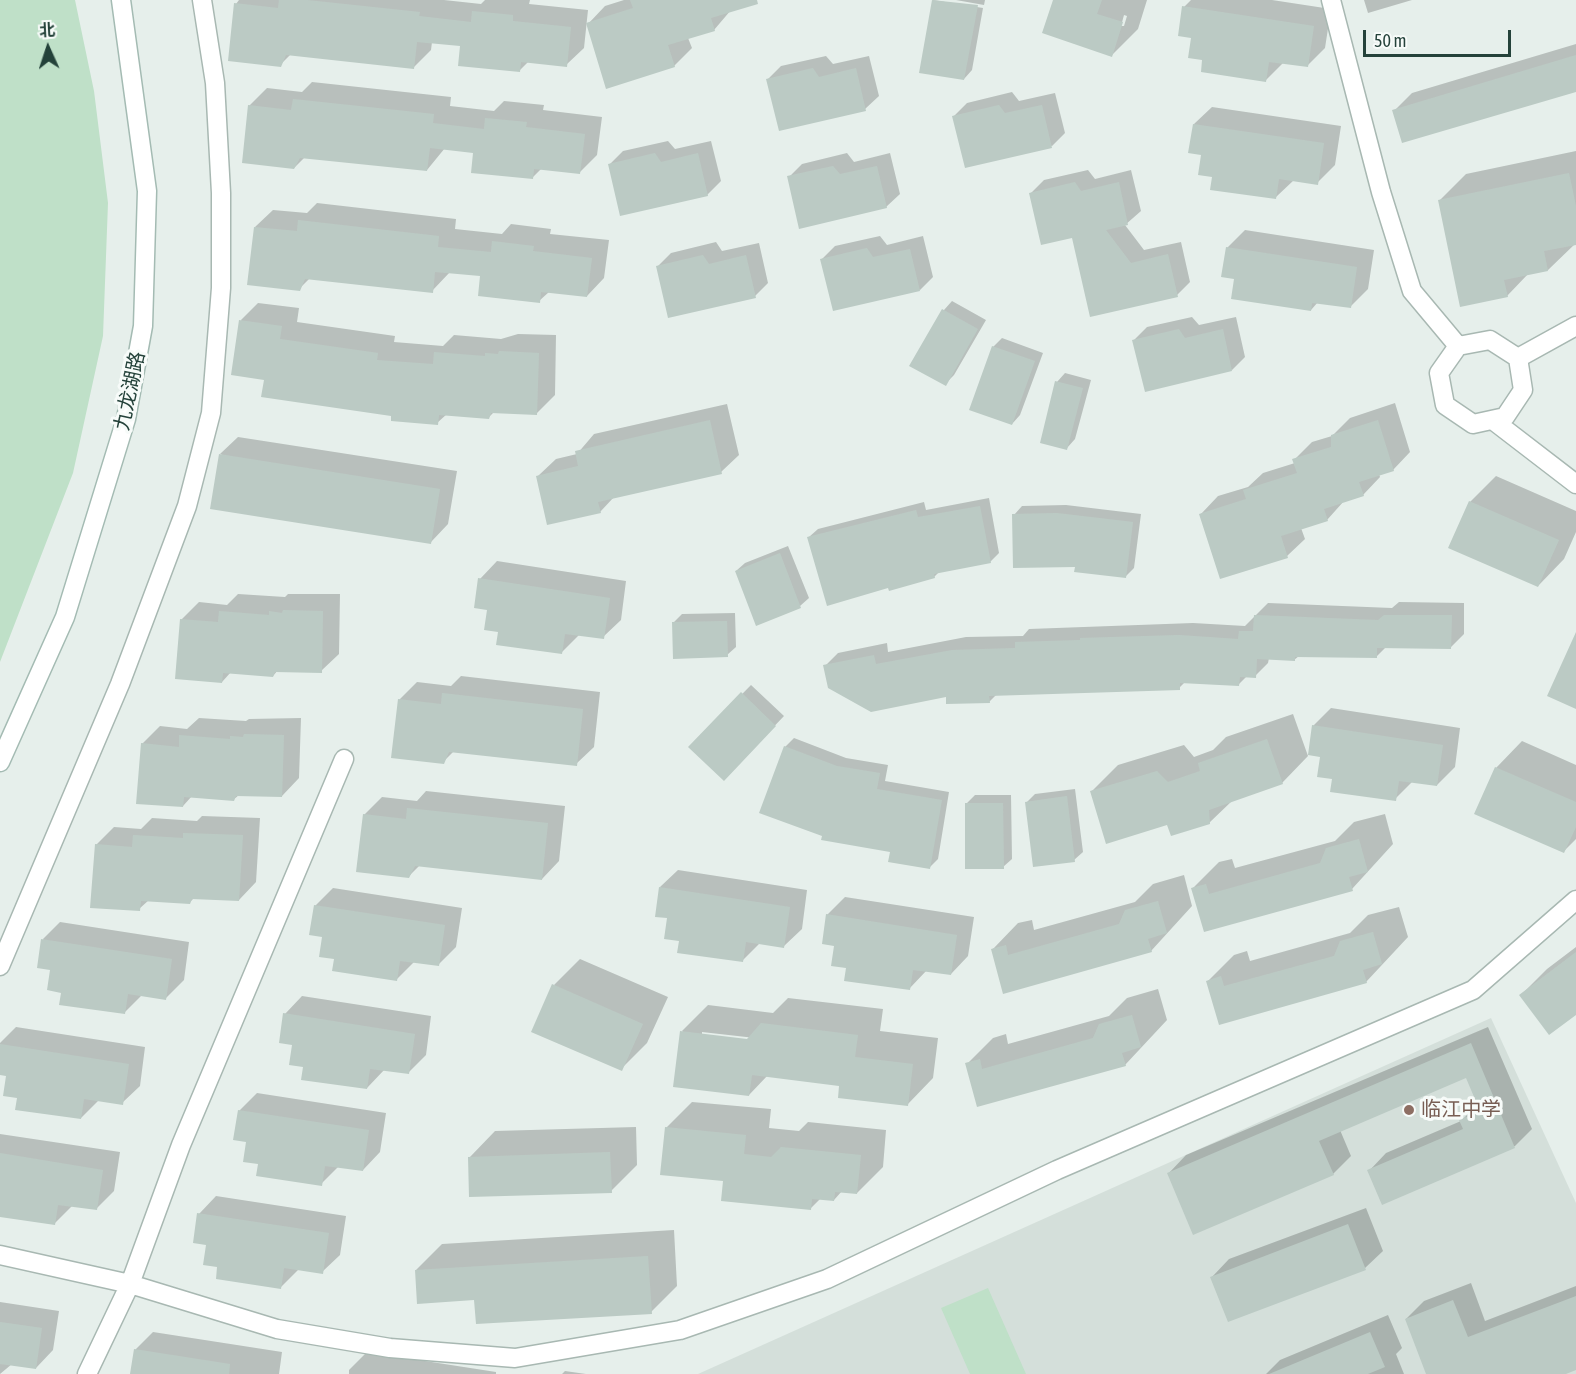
<!DOCTYPE html>
<meta charset="utf-8">
<style>
body{margin:0}
#map{position:relative;width:1576px;height:1374px;overflow:hidden;background:#e6efeb;font-family:"Asap Condensed","Noto Sans SC",sans-serif}
canvas{display:block}
.north{position:absolute;left:18px;top:18px;width:60px;height:60px;-webkit-text-stroke:4px #f7fbf9;paint-order:stroke;rotate:357deg;font-size:16px;font-weight:700;line-height:24px;text-align:center;color:#24423a}
.north::after{content:'';display:block;margin:auto;width:21px;height:27px;background:#24423a;clip-path:polygon(50% 0,100% 100%,50% 72%,0 100%)}
.scale{position:absolute;left:1363px;top:30px;width:148px;height:27px;box-sizing:border-box;border:3px solid #24423a;border-top:0;padding-left:8px;font-size:18px;line-height:21px;white-space:nowrap;color:#24423a;-webkit-text-stroke:4px #f7fbf9;paint-order:stroke}
</style>
<div id="map">
<canvas width="1576" height="1374"></canvas>
<div class="north">北</div>
<div class="scale">50 m</div>
</div>
<script>
const ctx = document.querySelector('canvas').getContext('2d');
ctx.lineJoin = 'round';
function fillPath(path, color) { ctx.fillStyle = color; ctx.fill(path, 'evenodd'); }
function strokePath(path, color, width, dash) { ctx.strokeStyle = color; ctx.lineWidth = width; ctx.lineCap = dash ? 'butt' : 'round'; ctx.setLineDash(dash || []); ctx.stroke(path); }
function drawText(font, color, halo, rows, align = 'center') {
  ctx.font = font + ' "Asap Condensed","Noto Sans SC",sans-serif'; ctx.lineWidth = 6; ctx.setLineDash([]); ctx.textBaseline = 'middle'; ctx.strokeStyle = halo; ctx.fillStyle = color; for (const [text, x, y, turn = 0] of rows) {
    ctx.save(); ctx.translate(x, y); ctx.rotate((+turn || 0) * Math.PI / 180); ctx.textAlign = isNaN(turn) ? turn : align; if (halo) ctx.strokeText(text, 0, 0); ctx.fillText(text, 0, 0); ctx.restore();
  }
}
fillPath(new Path2D(`
 M1491 1018 1576 1203V1374H698Z`), '#d4dfda');
fillPath(new Path2D(`
 M0 0H75L94 91 108 203 103 336 73 473 0 662Z
 M988 1288 1026 1374H970L941 1308Z`), '#bfe0c8');
fillPath(new Path2D(`
 M239 0H444L481 4 485 0H530L529 4 588 10 584 48 566 65 529 61 519 71 462 45 432 42 431 50 413 68 291 54 280 65 236 4Z
 M624 0H754L731 10 714 30 688 38 692 48 674 66 588 24 605 6Z
 M933 0 983 8 972 70 964 79 921 71Z
 M956 0H985L984 5Z
 M1055 0H1147L1138 29 1112 55ZM1124 15 1127 16 1124 26H1121Z
 M1191 0H1272L1331 9 1325 48 1307 66 1284 62 1266 80 1204 58 1193 37 1184 7Z
 M1364 0H1412L1368 13Z
 M1576 44V90L1394 111 1412 93Z
 M826 56 833 64 869 56 879 96 865 109 768 79 781 66Z
 M312 82 451 97 450 106 494 111 504 101 544 105 543 110 602 117 597 155 580 172 542 168 532 178 475 152 445 148 427 170 305 157 294 168 249 106 267 88 302 92Z
 M1012 92 1019 101 1055 93 1065 133 1052 146 954 116 967 103Z
 M1212 107 1341 126 1335 165 1317 183 1294 180 1276 197 1214 176 1202 154 1194 124Z
 M668 141 675 149 711 141 721 181 707 195 610 164 623 151Z
 M1576 151V243L1548 270 1529 273 1507 296 1439 201 1466 174Z
 M847 153 854 162 890 153 900 194 886 207 789 177 802 164Z
 M1088 170 1095 179 1131 170 1141 211 1125 225 1144 250 1181 242 1190 282 1177 295 1030 194 1044 180Z
 M317 203 456 219 455 229 502 234 511 224 551 229 550 234 609 240 604 278 587 296 549 292 539 301 482 275 450 272 432 291 310 278 299 289 255 227 273 210 307 213Z
 M1245 230 1374 250 1368 289 1351 306 1318 302 1311 310 1236 277 1227 248Z
 M880 236 887 245 923 236 933 277 920 290 822 259 835 246Z
 M716 242 722 251 759 243 768 283 755 296 658 266 671 253Z
 M952 301 986 320 954 375 945 384 912 365 944 310Z
 M258 303 299 308 297 322 395 336 394 342 443 346 454 335 501 339 518 334 556 335 555 395 537 413 494 412 488 418 447 414 437 423 393 414 265 379 241 320Z
 M1192 317 1199 325 1236 317 1245 357 1232 370 1134 340 1147 327Z
 M1002 338 1043 353 1020 415 1012 424 993 347Z
 M1065 373 1091 380 1075 439 1067 448 1057 382Z
 M1395 403 1410 452 1393 470 1379 474 1380 477 1363 495 1344 501 1327 520 1301 528 1305 539 1287 556 1201 514 1218 496 1248 487 1263 473 1295 463 1294 460 1312 442 1332 436 1350 418Z
 M727 404 739 455 721 472 615 496 600 512 538 476 556 459 577 454 594 434Z
 M238 437 457 471 448 524 431 542 220 454Z
 M1496 476 1576 511V532L1564 559 1538 586 1470 502Z
 M989 498 999 553 990 562 940 571 934 577 889 586 809 537 818 529 924 502 926 510Z
 M1066 505 1141 514 1134 568 1125 577 1076 565 1014 515 1022 506Z
 M788 546 809 598 800 606 757 624 736 571 745 563Z
 M497 561 626 581 621 620 603 637 580 634 562 652 500 631 488 608 480 579Z
 M238 594 285 597 288 594H340L339 654 321 671 278 670 273 676 231 672 222 682 181 620 199 602 227 605Z
 M1399 602 1464 603V634L1451 647 1387 646 1376 657 1299 656 1294 660 1269 658 1268 663 1255 676H1247L1238 685 1185 682 1179 688 996 695 989 702 947 695 825 666 838 653 887 643 888 652 966 637 1023 636 1029 629 1193 623 1245 626 1268 603 1392 608Z
 M735 613 736 647 727 655 673 623 682 614Z
 M461 676 600 692 594 747 576 764 454 751 443 762 399 700 417 682 451 686Z
 M751 685 784 716 724 779 690 747Z
 M1331 708 1460 728 1455 767 1437 785 1413 781 1395 799 1333 778 1322 755 1313 726Z
 M1293 714 1308 756 1282 783 1233 800 1209 823H1168L1092 791 1118 765 1184 745 1194 757 1213 750 1226 737Z
 M199 718 246 721 249 719 301 718 299 778 282 796 239 795 233 800 192 796 183 806 142 744 160 726 187 729Z
 M794 738 846 758 888 765 885 781 949 792 938 859 930 867 891 851 785 747Z
 M1522 741 1576 765V839L1564 851 1496 768Z
 M1075 789 1083 852 1074 860 1027 802 1035 794Z
 M426 791 565 806 559 861 542 879 420 865 409 876 364 815 382 797 417 801Z
 M975 795H1011L1012 859 1003 867 966 804Z
 M1385 814 1393 844 1352 889 1205 930 1193 888 1219 862 1232 859 1235 868 1335 841 1354 822Z
 M202 816 260 818 256 882 239 900 195 897 189 903 149 900 139 909 96 845 114 827 141 829 152 818 197 821Z
 M678 870 807 890 802 929 784 946 760 943 742 961 669 917 660 887Z
 M1184 875 1192 906 1151 951 1004 992 992 950 1018 923 1032 920 1034 930 1135 902 1153 884Z
 M333 888 462 908 456 947 438 965 415 961 397 979 335 958 324 936 315 906Z
 M845 897 974 917 968 956 951 974 927 970 909 989 847 967 836 945 827 915Z
 M1399 907 1408 937 1366 982 1220 1023 1208 981 1234 955 1247 951 1250 961 1350 933 1368 915Z
 M60 922 189 942 184 980 166 998 142 995 124 1013 51 969 43 939Z
 M1576 947V1013L1521 995 1547 969Z
 M580 959 668 997 647 1043 621 1069 554 985Z
 M1158 989 1167 1020 1125 1065 978 1106 967 1064 993 1038 1006 1034 1008 1044 1109 1016 1127 998Z
 M302 996 431 1016 426 1055 408 1073 385 1069 367 1088 305 1066 293 1043 285 1014Z
 M788 998 883 1009 880 1031 938 1038 933 1078 907 1105 841 1084 768 1075 749 1095 682 1031 708 1005 773 1013ZM702 1032 755 1038 754 1041 702 1035Z
 M16 1027 145 1047 140 1086 122 1103 99 1100 81 1118 19 1096 7 1074 0 1073V1043Z
 M1488 1027 1532 1129 1515 1146 1382 1203 1369 1171 1386 1153 1461 1121 1479 1103 1467 1076 1340 1130 1351 1156 1333 1174 1169 1173 1186 1155Z
 M257 1093 386 1113 380 1152 363 1170 339 1166 321 1184 259 1163 248 1141 239 1111Z
 M692 1102 771 1109 769 1128 799 1131 808 1122 886 1130 883 1167 857 1193 842 1191 834 1200 820 1199 810 1209 666 1128Z
 M636 1127 637 1165 611 1191 469 1158 495 1131Z
 M0 1134 120 1152 114 1191 96 1209 73 1205 55 1223 0 1216Z
 M216 1196 346 1216 340 1255 322 1272 299 1269 281 1287 219 1265 208 1243 199 1214Z
 M1366 1208 1383 1251 1365 1268 1212 1277 1229 1259Z
 M674 1230 677 1286 651 1312 476 1299 416 1270 442 1244Z
 M1471 1283 1485 1321 1576 1286V1369L1562 1374H1427L1406 1319 1424 1301Z
 M0 1302 59 1311 53 1350 36 1368 12 1364 0 1374Z
 M1388 1315 1402 1348 1396 1354 1404 1374H1266L1280 1360Z
 M153 1332 282 1352 279 1374H132L135 1350Z
 M367 1352 496 1372V1374H349V1370Z
 M565 1371 586 1374H562Z`), '#0003');
fillPath(new Path2D(`
 M279 0H307L420 12 419 16 471 22 472 11 513 15V21L571 27 567 67 521 62 520 72 458 66 460 46 417 42 414 69 286 55 281 67 228 61 234 3 278 8Z
 M630 0H757L758 4 711 18 715 31 668 45 675 67 606 89 586 23 633 8Z
 M932 0 978 5 964 80 919 73Z
 M1053 0H1102L1097 14 1123 22 1112 57 1042 33Z
 M1182 6 1314 26 1308 67 1269 62 1266 82 1201 72 1202 60 1188 58 1191 38 1178 36Z
 M1576 55V92L1402 143 1392 110Z
 M813 68 819 77 856 68 866 111 779 131 766 79Z
 M293 99 434 114 433 123 484 129 485 118 527 122 526 127 585 134 580 174 534 169 533 179 471 173 473 153 430 148 427 171 300 158 294 169 242 163 248 105 291 110Z
 M999 105 1005 113 1042 105 1052 148 965 168 952 116Z
 M1193 124 1324 143 1318 185 1279 179 1276 199 1210 190 1212 177 1198 175 1201 155 1188 153Z
 M655 153 661 162 698 153 708 196 620 216 608 164Z
 M833 166 840 174 877 166 887 208 799 229 787 176Z
 M1569 173 1576 206V245L1544 251 1548 271 1504 280 1508 297 1460 307 1438 200Z
 M1075 182 1081 191 1119 182 1128 225 1106 230 1131 263 1168 254 1178 297 1090 317 1072 238 1041 245 1029 193Z
 M298 220 439 236 438 247 491 252 492 241 534 246 533 251 592 258 587 297 541 292 540 303 478 296 480 276 435 272 433 293 305 279 300 291 247 285 254 227 297 231Z
 M1226 247 1357 267 1351 308 1312 303 1311 311 1231 299 1234 279 1221 277Z
 M867 248 873 257 910 249 920 291 833 311 820 259Z
 M703 255 709 264 746 255 756 298 668 318 656 266Z
 M942 309 978 329 946 386 909 366Z
 M239 320 282 326 280 339 378 353 377 360 433 364 434 352 485 356V353L498 354 499 351 539 353 537 415 491 413 489 419 439 415 438 425 391 421V416L261 397 264 380 231 375Z
 M1179 329 1185 338 1223 329 1232 371 1145 392 1132 340Z
 M992 346 1035 361 1012 425 969 410Z
 M1055 381 1083 388 1067 450 1040 443Z
 M710 420 722 474 598 502 601 513 547 525 536 476 578 466 575 451Z
 M1378 420 1394 471 1359 482 1364 496 1324 509 1328 521 1281 536 1288 558 1220 579 1199 514 1246 499 1243 490 1297 473 1292 459 1331 447V435Z
 M219 454 440 489 431 544 210 509Z
 M1469 501 1559 540 1538 587 1448 548Z
 M980 506 991 563 934 574 935 578 889 591 888 588 827 606 807 537 916 510 918 517Z
 M1057 513 1133 522 1126 578 1074 572 1075 567 1013 568 1012 514Z
 M780 553 801 608 756 626 735 571Z
 M478 578 610 598 604 639 565 634 562 654 496 645 498 632 484 630 487 610 474 608Z
 M283 610 323 611 322 673 275 672 273 677 223 673 222 683 175 679 180 619 218 622 219 611 269 615V611L282 613Z
 M1254 615 1378 620 1384 615H1452L1451 649 1377 648V658L1295 657V661L1257 659 1256 678 1240 677 1239 686 1180 683V690L989 696 990 703 946 704V697L871 712 828 688 823 665 874 655 876 664 952 650 1015 648V642L1080 640V638L1179 635 1238 639 1239 631H1253Z
 M727 621 728 657 673 659 672 622Z
 M1576 632V709L1547 696Z
 M741 692 776 726 724 781 688 747Z
 M442 693 583 709 577 766 449 752 444 764 391 758 398 699 441 704Z
 M1312 725 1443 745 1437 786 1399 781 1396 801 1330 792 1332 779 1317 777 1320 757 1308 755Z
 M244 734 284 735 282 797 236 796 234 801 184 797 183 807 136 804 141 743 179 747V735L230 739V736L243 737Z
 M1267 739 1283 784 1209 810 1210 824 1171 836 1167 825 1106 844 1090 791 1157 771 1168 782 1200 771 1198 763Z
 M784 746 837 766 880 773 877 789 942 800 930 869 888 862 890 852 821 840 822 836 759 813Z
 M1495 767 1576 802V827L1564 853 1474 814Z
 M1067 796 1075 862 1033 867 1025 802Z
 M965 803H1003L1004 869H965Z
 M407 808 548 823 542 880 415 866 409 878 356 872 363 814 406 819Z
 M183 833 243 835 239 901 192 899 190 904 141 901 140 911 90 908 95 844 132 847 133 835 183 838Z
 M1359 839 1368 872 1349 877 1353 891 1204 932 1191 888 1206 884 1209 894 1320 863 1326 848Z
 M659 887 790 907 784 948 746 942 743 962 677 953 679 941 664 939 667 918 655 917Z
 M1158 901 1167 933 1148 939 1152 952 1003 994 991 949 1006 945 1008 955 1119 924 1125 910Z
 M314 905 445 925 439 966 400 961 397 981 332 971 334 959 319 957 322 937 309 935Z
 M826 914 957 935 951 975 913 970 910 990 844 981 846 968 831 966 834 946 822 944Z
 M1373 932 1382 964 1363 970 1367 983 1219 1025 1206 981 1221 976 1224 986 1334 956 1340 941Z
 M41 939 172 959 166 1000 128 994 125 1014 59 1005 61 993 47 990 50 970 37 968Z
 M1576 952V1015L1549 1035 1519 995Z
 M552 984 643 1024 622 1071 531 1032Z
 M283 1013 415 1034 409 1074 370 1069 367 1089 301 1080 303 1067 289 1065 292 1045 279 1043Z
 M1132 1015 1141 1047 1122 1053 1126 1066 977 1107 965 1063 980 1059 982 1069 1093 1038 1099 1024Z
 M761 1023 858 1035 855 1057 913 1064 908 1106 838 1098 839 1086 752 1075 749 1096 673 1087 680 1031 747 1039Z
 M1471 1043 1515 1148 1382 1205 1367 1170 1463 1129 1459 1120 1480 1111 1466 1078 1319 1141 1334 1175 1193 1235 1167 1173Z
 M0 1044 129 1064 123 1105 84 1099 81 1119 15 1110 17 1098 3 1096 6 1076 0 1075Z
 M238 1110 369 1130 363 1171 325 1166 322 1186 256 1176 258 1164 243 1162 246 1142 233 1140Z
 M665 1127 746 1135 744 1154 771 1157 781 1147 861 1155 857 1194 835 1192 834 1201 812 1199 811 1210 721 1201 723 1181 660 1175Z
 M610 1152 612 1193 469 1197 468 1157Z
 M0 1153 103 1170 97 1210 58 1205 55 1225 0 1217Z
 M197 1213 329 1233 323 1274 284 1268 281 1289 216 1279 217 1267 203 1265 206 1245 193 1243Z
 M1348 1224 1366 1270 1228 1322 1210 1277Z
 M648 1256 652 1314 476 1324 474 1300 417 1304 415 1270Z
 M1576 1296V1370L1566 1374H1426L1405 1319 1453 1300 1468 1337Z
 M0 1322 42 1328 36 1369 0 1364Z
 M1370 1332 1385 1367 1368 1374H1269Z
 M134 1349 230 1364 229 1374H130Z`), '#bbcac4');
const street = new Path2D(`
 M1331 0 1381 192 1412 291 1458 346
 M1490 340 1518 358 1523 390 1505 417 1473 424 1445 405 1439 373 1458 346Z
 M1518 358 1576 326
 M1494 421 1576 484
 M0 966 120 684 187 506 211 413 221 288V193L215 83 202 0
 M0 1255 130 1284 277 1329 390 1348 515 1358 680 1330 827 1279 1057 1170 1473 990 1576 900
 M87 1374 130 1284 181 1145 344 759`);
const secondary = new Path2D(`
 M0 762 65 617 126 419 143 326 147 191 121 0`);
strokePath(street, '#a8b8b2', 21);
strokePath(secondary, '#a4bbb3', 21);
strokePath(street, '#fff', 18);
strokePath(secondary, '#fff', 18);
for (const [x, y, r, color] of [
 [1409,1110,6,"#8d6e63"]
]) { const dot = new Path2D(); dot.arc(x, y, r, 0, 2 * Math.PI); ctx.fillStyle = color; ctx.fill(dot); strokePath(dot, '#f7fbf9', 2); }
drawText('20px', '#24423a', '#f7fbf9', [
 ["九龙湖路",130,391,-78]
]);
drawText('20px', '#785e54', '#f7fbf9', [
 ["临江中学",1421,1110]
], 'left');
</script>
